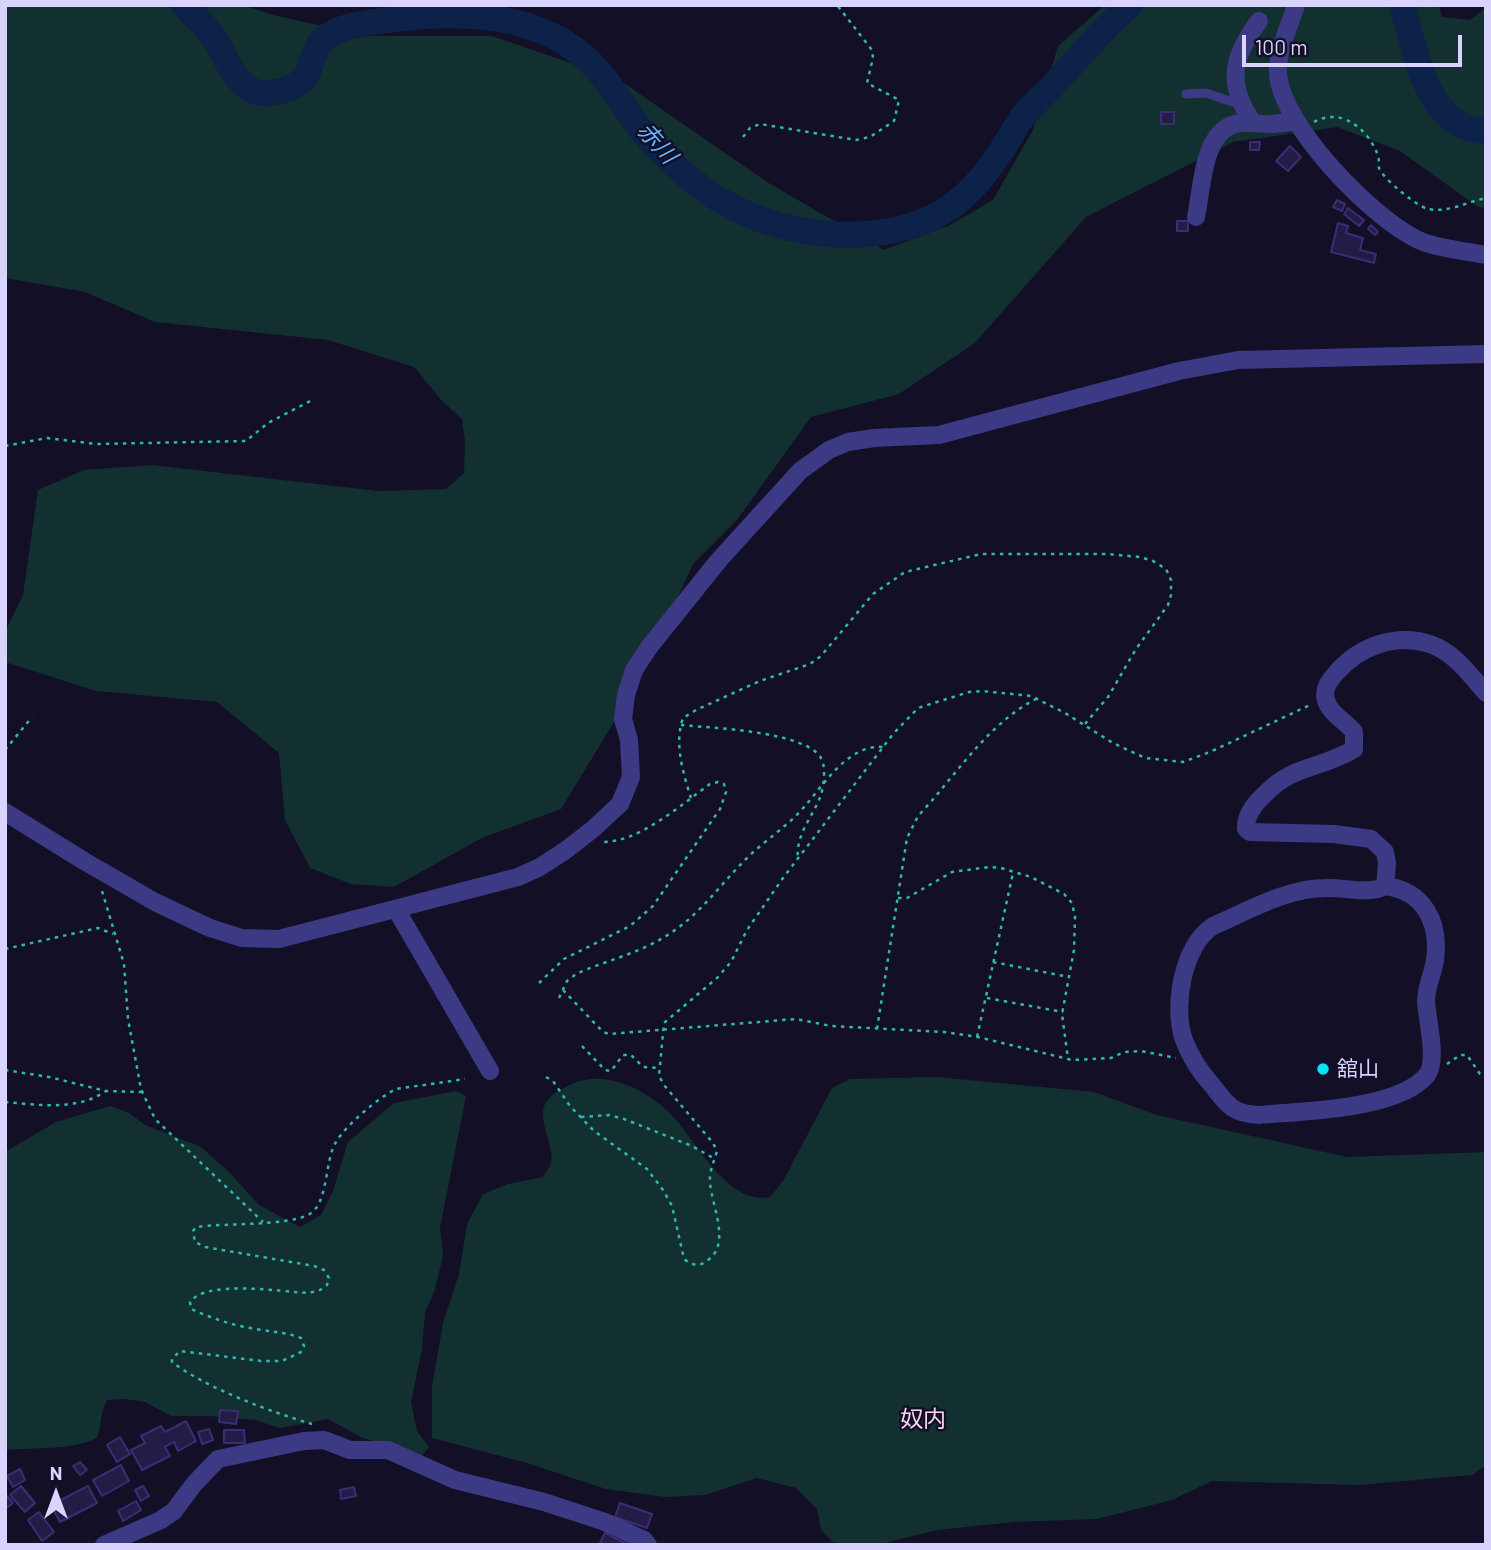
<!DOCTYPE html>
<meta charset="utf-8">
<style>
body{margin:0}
#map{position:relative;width:1491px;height:1550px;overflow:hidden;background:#130f26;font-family:Barlow,sans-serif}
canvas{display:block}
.frame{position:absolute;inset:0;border:7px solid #d9d4ff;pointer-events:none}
.north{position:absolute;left:21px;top:1459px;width:70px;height:70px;-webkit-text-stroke:5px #130f26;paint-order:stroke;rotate:0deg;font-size:19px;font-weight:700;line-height:28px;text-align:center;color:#d9d4ff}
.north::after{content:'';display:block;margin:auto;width:24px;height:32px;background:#d9d4ff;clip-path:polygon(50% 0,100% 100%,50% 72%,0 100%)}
.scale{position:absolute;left:1242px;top:35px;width:220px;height:32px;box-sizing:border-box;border:4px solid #d9d4ff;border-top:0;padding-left:9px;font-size:21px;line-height:24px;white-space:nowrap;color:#d9d4ff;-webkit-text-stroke:5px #130f26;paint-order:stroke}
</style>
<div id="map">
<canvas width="1491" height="1550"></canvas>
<div class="frame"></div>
<div class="north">N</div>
<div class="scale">100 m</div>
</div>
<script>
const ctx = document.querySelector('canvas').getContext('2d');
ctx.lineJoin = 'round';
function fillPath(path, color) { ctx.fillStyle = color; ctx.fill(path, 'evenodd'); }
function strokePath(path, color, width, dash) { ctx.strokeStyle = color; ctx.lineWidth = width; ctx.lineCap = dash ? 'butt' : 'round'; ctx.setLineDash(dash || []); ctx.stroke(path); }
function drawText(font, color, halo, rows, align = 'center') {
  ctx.font = font + ' Barlow,"Noto Sans JP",sans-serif'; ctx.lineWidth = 5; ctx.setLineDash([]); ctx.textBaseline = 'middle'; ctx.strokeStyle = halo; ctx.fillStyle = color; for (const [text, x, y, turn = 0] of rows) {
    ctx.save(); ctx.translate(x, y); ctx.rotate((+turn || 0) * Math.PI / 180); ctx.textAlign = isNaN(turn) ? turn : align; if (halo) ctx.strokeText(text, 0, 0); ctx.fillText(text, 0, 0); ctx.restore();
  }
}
fillPath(new Path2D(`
 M5 5H242L273 15 366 36H492L618 79 767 182 884 250 950 225 993 200 1033 130 1058 46 1105 5H1439L1442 17 1470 20 1486 8V208L1478 207 1400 151 1337 127 1233 142 1086 217 975 343 899 394 811 417 737 520 693 564 642 676 561 809 482 838 394 887 351 884 310 868 285 820 279 753 217 702 96 691 5 662V632L23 595 38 490 84 470 152 465 378 491 446 489 464 473 465 441 462 419 442 401 414 367 328 340 155 322 85 292 5 278Z
 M936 1077 1094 1092 1157 1115 1347 1157 1486 1152V1465L1472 1475 1359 1485 1212 1481 1172 1500 1097 1519 1015 1522 937 1530 877 1545H853L833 1542 821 1530 817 1509 796 1488 757 1478 705 1495 665 1497 606 1489 527 1463 432 1438V1386L443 1323 459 1274 467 1224 483 1194 508 1184 543 1177C545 1173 550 1167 551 1163 555 1147 537 1120 545 1104 549 1095 562 1089 570 1085 602 1068 643 1088 668 1111 695 1137 726 1206 770 1197L783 1181 832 1088 850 1079Z
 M457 1091 466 1096 440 1228 443 1256 435 1289 425 1313 422 1349 411 1402 417 1431 429 1447 422 1456 363 1438 328 1419 280 1428 255 1420 209 1416H171L145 1402 124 1399 107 1400C100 1413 102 1424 97 1438 69 1451 36 1447 5 1450V1152L56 1122 110 1106 129 1113 145 1125 201 1147 230 1173 259 1205 300 1227 321 1215 333 1191 348 1142 394 1103Z`), '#12302f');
strokePath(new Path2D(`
 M184 5C194 16 206 26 214 38 228 59 238 96 268 93 282 92 293 88 304 80 312 68 313 47 325 38 340 26 362 24 380 21 447 11 527 9 582 55 610 78 625 112 648 138 669 161 693 184 720 200 781 236 864 247 929 219 961 205 983 179 1001 151 1009 140 1015 126 1024 115 1034 103 1047 93 1057 81 1081 55 1103 28 1130 5
 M1402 5C1416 50 1426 131 1486 131`), '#0c2248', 26);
const building = new Path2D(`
 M1161 112H1174V124H1161Z
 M1250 142H1260L1259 150H1250Z
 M1290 146 1301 157 1288 171 1276 161Z
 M1337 200 1345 204 1342 211 1333 207Z
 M1348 208 1364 220 1359 226 1344 214Z
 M1177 221H1188V231H1177Z
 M1338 223 1348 226 1346 233 1363 238 1360 250 1376 254 1374 263 1331 252Z
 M1371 225 1378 232 1375 235 1368 229Z
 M220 1410 238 1411 236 1424 219 1422Z
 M186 1421 196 1441 178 1451 174 1442 165 1447 170 1456 142 1470 131 1450 145 1443 141 1436 161 1426 165 1432Z
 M209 1429 213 1440 202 1444 198 1432Z
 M224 1430H244L245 1443H224Z
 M120 1437 130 1454 117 1462 107 1445Z
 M80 1462 87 1470 80 1475 73 1466Z
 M121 1465 129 1481 102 1496 93 1480Z
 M20 1469 25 1480 13 1487 7 1476Z
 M21 1486 35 1503 25 1512 10 1495Z
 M88 1486 97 1503 60 1522 51 1505Z
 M143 1486 149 1496 141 1501 135 1490Z
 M354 1487 356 1496 341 1499 340 1490Z
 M5 1494 13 1503 5 1509Z
 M136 1501 141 1510 123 1521 118 1511Z
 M620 1503 652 1514 647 1528 615 1517Z
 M39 1512 54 1532 42 1541 28 1520Z
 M605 1533 629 1545H599Z`);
fillPath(building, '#241b47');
strokePath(building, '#3b2d73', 2);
strokePath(new Path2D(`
 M1314 122C1340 107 1367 128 1377 153 1380 158 1378 163 1379 168 1383 179 1418 207 1428 209 1449 213 1466 202 1486 198
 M743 137 750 128 760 124 856 140 870 137 894 121 899 100 867 83 873 58 872 50 837 5
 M5 446 47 438 96 444 246 441 268 423 314 399
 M681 725C711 728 805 731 821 758 826 766 824 785 821 795 813 817 795 834 798 860
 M5 750 32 717
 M691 798C683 773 674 743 683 718L696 710 760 681 810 664 821 656 873 594 905 572 981 554H1107L1140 557 1153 561 1166 569 1171 580V595L1168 605 1136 649 1108 697 1084 725
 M102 891 124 964 128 1019 141 1089 155 1119 263 1222
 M898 898H907L952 872 989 867 1001 868 1031 877 1064 894 1072 903 1075 917 1074 950 1062 1014 1068 1059
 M5 949 98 928 113 934
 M993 962 1069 977
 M539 983 564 959 630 926 653 906 720 809 726 792 724 784 718 782 710 784C681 805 638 843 602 842
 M563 990 603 1032 609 1034 796 1019 831 1026 944 1032 978 1037 1072 1060 1111 1058 1124 1052 1141 1051 1176 1058
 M559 998 567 981 576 974C607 960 641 953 669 934 701 914 722 882 749 856 767 839 789 825 805 806 824 784 849 744 883 747
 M987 998 1063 1012
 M877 1029 907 838 918 816C955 777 987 724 1036 699
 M977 1037 1013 873
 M582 1046 605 1070 611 1071 623 1055H631L643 1067 660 1068
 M1447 1064 1460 1055H1467L1480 1074 1486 1078
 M5 1070 49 1077 106 1091 142 1092
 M546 1077 553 1081 570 1106 594 1131 647 1169 663 1190 672 1206 684 1259C693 1266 700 1267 708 1260 731 1244 712 1206 710 1183 709 1171 714 1162 717 1151L713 1143 664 1085 659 1076 664 1023 717 978 731 962 747 930 783 878 893 734 918 708 969 692 982 691 1031 696 1065 713 1113 743 1145 758 1183 762 1210 752 1310 705
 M5 1102C39 1105 77 1111 106 1091
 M581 1117 609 1115 624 1119 692 1146 715 1159
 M312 1424C271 1412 206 1388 172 1362V1359L180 1351 261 1361H282L301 1352 304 1346 301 1338C286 1332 272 1332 256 1329 234 1326 211 1318 191 1309L190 1302C207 1279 282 1292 309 1293L320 1290 327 1285 329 1278 324 1270 314 1266 205 1247 195 1242 193 1231 196 1227C224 1223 286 1226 308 1215 329 1205 324 1161 336 1142 346 1125 378 1098 396 1089L465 1079`), '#2fb8b0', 2.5, [3.5, 5]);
strokePath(new Path2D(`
 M1186 94 1206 93 1241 105`), '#3d3a85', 9);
strokePath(new Path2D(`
 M1296 5C1290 25 1277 51 1278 72 1279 124 1376 223 1423 242 1442 249 1466 251 1486 255
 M1253 123C1226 84 1232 57 1259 21
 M1196 217C1202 190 1202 133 1235 124 1246 121 1258 124 1269 124 1278 124 1287 122 1296 121
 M1385 886C1424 891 1440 922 1435 960 1433 974 1426 987 1426 1001 1427 1020 1438 1060 1427 1075 1398 1110 1302 1111 1259 1115 1232 1114 1227 1104 1212 1085 1200 1072 1190 1056 1184 1040 1172 1007 1183 945 1213 926 1248 911 1287 888 1326 888 1344 887 1369 895 1385 886Z
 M1385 886 1387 863 1385 852 1371 839 1334 834 1250 832 1246 829C1245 817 1254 804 1263 796 1294 763 1320 770 1354 749V732C1347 722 1333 716 1328 705 1321 692 1328 681 1337 672 1360 646 1396 633 1430 644 1455 653 1469 674 1486 693
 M396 909 490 1071
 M104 1545 161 1520 174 1511 194 1484 218 1459 304 1441 324 1440 350 1450H388L455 1480 544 1502 605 1522 644 1540 648 1545`), '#3d3a85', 18);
strokePath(new Path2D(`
 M5 812 84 861 155 902 210 928 242 938 279 939 518 877 540 867 566 850 593 829 620 804 631 777 629 740 623 719 626 695 634 670 650 646 719 560 800 471 829 450 848 442 874 438 939 435 1179 371 1238 360 1486 354`), '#3d3a85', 18);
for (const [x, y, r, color] of [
 [1323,1069,7,"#00e5ff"]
]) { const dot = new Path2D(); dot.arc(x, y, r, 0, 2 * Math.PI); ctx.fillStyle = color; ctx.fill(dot); strokePath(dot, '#130f26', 2.5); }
drawText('21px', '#d9d4ff', '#130f26', [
 ["舘山",1337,1069]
], 'left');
drawText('italic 23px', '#62b6ff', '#130f26', [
 ["赤川",657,143,48]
]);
drawText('23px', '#ffd6f0', '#130f26', [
 ["奴内",923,1419]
]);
</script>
